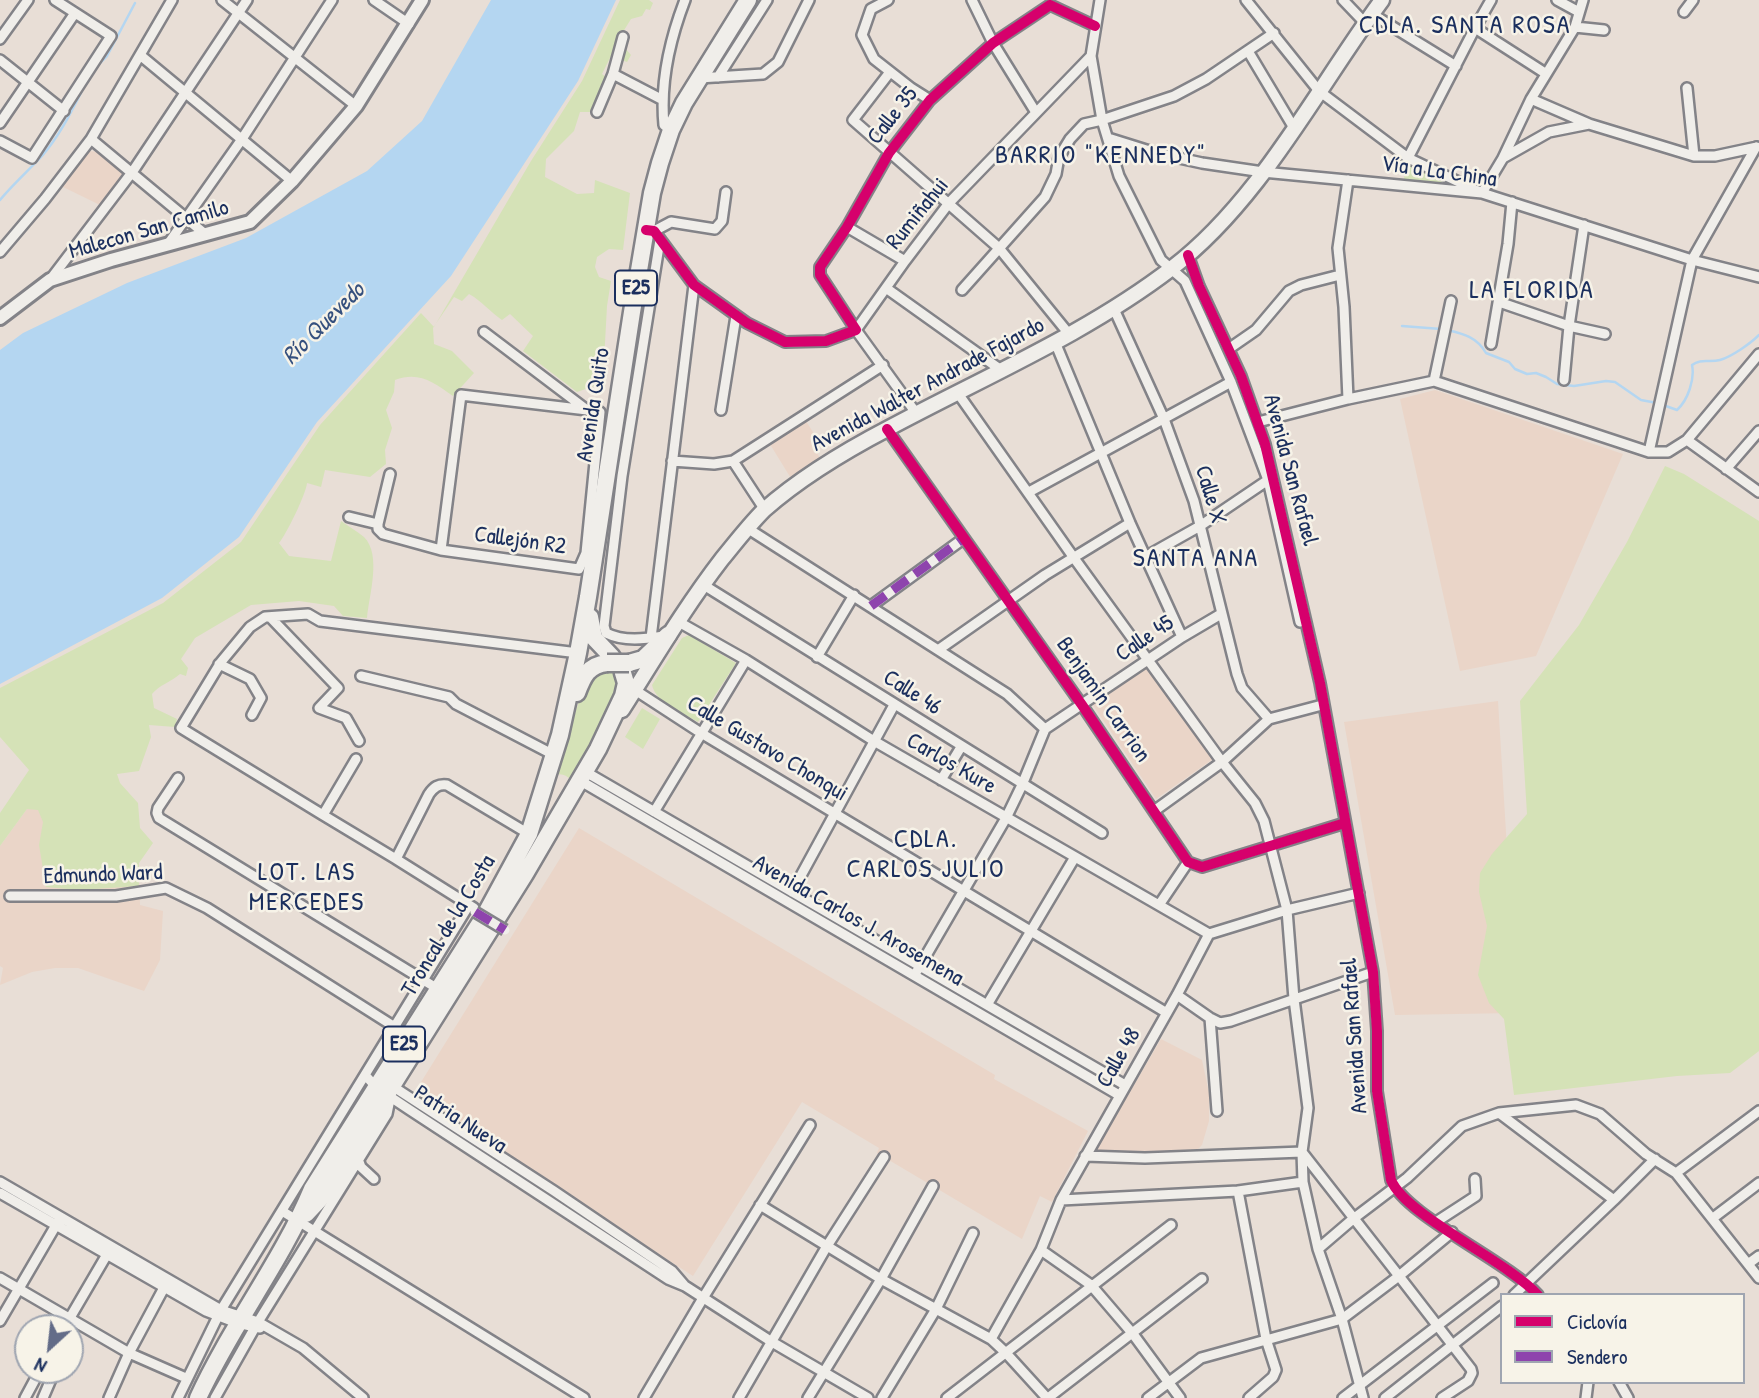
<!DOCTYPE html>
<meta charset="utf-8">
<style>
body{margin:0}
#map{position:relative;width:1759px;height:1398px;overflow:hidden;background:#e8ded6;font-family:"Patrick Hand",sans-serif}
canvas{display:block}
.legend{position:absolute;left:1500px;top:1293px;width:245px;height:91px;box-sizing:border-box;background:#f7f3e8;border:2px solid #9fa5b1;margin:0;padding:9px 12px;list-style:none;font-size:21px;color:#1b2f5e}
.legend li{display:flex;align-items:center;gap:14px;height:35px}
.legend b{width:35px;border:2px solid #9fa5b1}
.north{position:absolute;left:14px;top:1314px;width:70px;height:70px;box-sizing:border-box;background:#f7f3e8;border:2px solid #9fa5b1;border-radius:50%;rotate:207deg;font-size:19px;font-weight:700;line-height:28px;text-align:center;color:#1b2f5e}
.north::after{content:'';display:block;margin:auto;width:24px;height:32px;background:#636c88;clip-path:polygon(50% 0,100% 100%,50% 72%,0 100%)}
</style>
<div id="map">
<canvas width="1759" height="1398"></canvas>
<ul class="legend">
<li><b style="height:9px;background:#d6006c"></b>Ciclovía</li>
<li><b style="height:9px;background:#8e44ad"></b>Sendero</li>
</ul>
<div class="north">N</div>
</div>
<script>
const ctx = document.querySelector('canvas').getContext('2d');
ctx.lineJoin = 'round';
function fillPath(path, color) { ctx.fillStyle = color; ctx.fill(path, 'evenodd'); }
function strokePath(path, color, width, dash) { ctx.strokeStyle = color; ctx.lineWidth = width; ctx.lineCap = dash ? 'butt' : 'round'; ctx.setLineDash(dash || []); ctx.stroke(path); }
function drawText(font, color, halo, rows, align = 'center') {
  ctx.font = font + ' "Patrick Hand",sans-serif'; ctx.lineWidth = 5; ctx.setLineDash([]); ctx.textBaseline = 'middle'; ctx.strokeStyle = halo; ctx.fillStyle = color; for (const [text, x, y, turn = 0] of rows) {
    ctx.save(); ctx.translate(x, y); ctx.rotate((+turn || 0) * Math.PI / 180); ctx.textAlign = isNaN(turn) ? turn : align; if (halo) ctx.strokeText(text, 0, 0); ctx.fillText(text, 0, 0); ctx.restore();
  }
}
fillPath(new Path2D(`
 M89 151 99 152 125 171 100 205 61 186Z
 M1435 390 1623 454 1536 656 1460 671 1400 399Z
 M804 418 820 443 814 448 820 458 792 480 768 441Z
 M1148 663 1216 757 1156 799 1091 702Z
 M1498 701 1517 1013 1395 1015 1344 722Z
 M44 805 139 863 140 905 163 911 160 960 144 991 78 968H55L32 972 0 985 3 968 0 966V846L27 809Z
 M579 828 995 1075 994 1079 1088 1131 1052 1202 1040 1196 1022 1239 877 1153 879 1148 802 1102 693 1276 413 1095Z
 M1161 1039 1202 1060 1209 1093V1121L1202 1145 1196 1151 1153 1153 1096 1150Z`), '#ead5c8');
fillPath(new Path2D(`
 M620 0H649L653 3 650 10 646 9 642 16 631 19 618 40 631 55 627 62 611 56 602 74 610 80 593 112H580L574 131 546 159 545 177 577 194 594 193 595 180 630 193 623 250 609 249 597 257 595 267 599 277 611 281 607 306 603 379 594 386 577 392 523 351 533 336 510 314 502 320C490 312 482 301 469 294L462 301 454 297 433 328 434 344 452 351 474 373 453 396C433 382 419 371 395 380L394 392 386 410 392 428 385 450 386 464 370 477 325 470 321 487 307 483C306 494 286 535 279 543L289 556 331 561 341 521C348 526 357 531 364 537 382 555 369 595 367 618L343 616 334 606 299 601 251 605 195 638 181 659 188 668 186 676 180 674C171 682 159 685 152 694L154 708 177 719 175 727 149 725 151 737 139 771 117 774 120 783 138 803 140 828 153 843 139 863V886L79 890 46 887 39 845 43 822 38 810 27 809 0 846V813L29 770 0 737V688L163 603 241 542 320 425 421 313 434 327 531 161 582 81Z
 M1406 163 1454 186 1404 179Z
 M1665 466 1684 474 1759 521V1051L1730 1073 1677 1076 1514 1095 1504 1019 1489 1003 1478 975 1487 926 1479 892 1480 873 1492 854 1527 814 1520 701 1579 625 1627 542Z
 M689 635 736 663 698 722C682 713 656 703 652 685L682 638Z
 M613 668 620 678 618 693 571 780C566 775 562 773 555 775L587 677Z
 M642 708 660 719 643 749 625 737Z`), '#d5e2b7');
fillPath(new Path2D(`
 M491 0H616L578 81 451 276 317 422 239 537 162 598 0 684V350L23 333 127 283 246 238 367 171 422 121Z`), '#b4d6f1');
strokePath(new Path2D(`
 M95 68 107 56 135 3
 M0 200C13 184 28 171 42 156 62 133 74 106 88 79
 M1402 326 1441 329
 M1447 330C1464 334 1477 337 1486 353L1509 362 1515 369 1527 374 1536 373 1546 377 1557 384 1574 386 1606 381 1615 382 1641 400 1657 403
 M1663 405 1677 410C1688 400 1695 379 1692 365 1701 358 1709 363 1720 360 1731 357 1750 344 1759 335`), '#b4d6f1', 2.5);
const street = new Path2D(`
 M222 0 356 106
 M374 0 409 24
 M888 0 871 9 862 35 874 59 911 88 930 100
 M972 0 993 43 1035 111
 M1100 0 1091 56 1102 120 1119 176 1161 260 1185 281 1231 382 1268 480 1300 622
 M1246 0 1319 91 1408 158 1482 193 1503 158 1549 132 1589 124
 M1343 0 1365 23
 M1557 0 1579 12
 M1684 12 1693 0
 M1372 14 1456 66
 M1575 27 1583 0
 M1475 28 1491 0
 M0 39 28 0
 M1248 51 1294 128
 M140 55 292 181
 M0 60 64 111
 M890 72 853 120 999 248 1069 334
 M613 74 623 37
 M718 77 767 0
 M699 78 763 74 778 62 809 0
 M1687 88 1694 156
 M1531 99 1575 27 1604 30
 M597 112 613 74 661 99
 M0 123 75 13
 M671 130 664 125C660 83 670 39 685 0
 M1108 138 1156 153 1202 163 1263 172 1482 193 1692 260 1759 277
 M91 139 205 234
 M0 141 32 158 111 36 55 0
 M1408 158 1475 28 1545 73
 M1503 158 1531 99 1589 124 1694 156H1715L1757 147
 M847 227 905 261
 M646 230 654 231 694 285 747 323 785 342 826 341 856 330 820 275V267L847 227 889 153 930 100 993 43 1050 5 1095 26
 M654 231 671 222 715 229 722 221 726 192
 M660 240 622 476 604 626 606 633C624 642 645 639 664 636
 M168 244 242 139 332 0
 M0 252 45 199 91 139 172 0
 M1188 255 1199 286 1241 376 1265 444 1320 683 1373 972 1377 1031V1091L1391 1180C1406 1216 1506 1260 1538 1295
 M50 280 133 171 247 0
 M886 288 1001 370
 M962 290 1045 197 1056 174 1059 157 1070 139 1084 124 1102 120 1174 96 1206 79 1274 33
 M1499 302 1569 326 1605 334
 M1114 309 1164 419 1194 501 1237 674 1242 688 1269 719 1322 705
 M484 332 587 410
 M1055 342 1130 523 1182 637
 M1491 344 1508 244 1512 202
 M1230 348 1256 330 1289 291 1301 285 1340 275
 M1564 380 1569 326 1584 225
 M1434 381 1451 301
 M957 392 1074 558 1222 762 1255 803 1264 821 1287 910 1294 999 1308 1108 1302 1152 1145 1158 1085 1156
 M1348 399 1344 307 1338 248 1348 180
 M721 410 736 316
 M916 413 856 330 905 261 949 203 1091 56
 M1258 422 1348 399 1434 381 1649 452H1668L1687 440 1759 354
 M887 429 1082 705 1188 862 1202 867 1345 823
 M1687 440 1759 492
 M1649 452 1692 260 1756 147
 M672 461 714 464 733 461
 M1726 469 1759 431
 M1029 492 1231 382
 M765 510 733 461 883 365
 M349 517 378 524V529L383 534 441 550 579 569 586 553 600 412
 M378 524 390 474
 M747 528 1007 694 1045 729
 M441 550 461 395 587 410
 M1145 557 1200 526 1268 480
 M702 584 1102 833
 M871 606 963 539
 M270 617 338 688 319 708 346 718 359 741
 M677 621 746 660 874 741 1209 934
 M651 638 694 285
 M938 650 1045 575 1130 523
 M817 657 854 595
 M219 664 250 679 261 698 252 715
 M361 676 449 697 456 704 554 755
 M635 690 701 733 1167 1013
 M356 759 323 815 396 859 429 794C434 787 438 784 447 785L529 834
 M584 771 1125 1085
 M178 778 158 808 157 813 159 818 438 989
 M579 780 1119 1095
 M941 780 961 747
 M1154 811 1222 762 1269 719
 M654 812 746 660
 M323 815 181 728 221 662 250 627 265 617 308 614 320 621 578 653
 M396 859 474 908
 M792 892 894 705
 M10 896H116L166 888 207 908 398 1029
 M1159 905 1188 862
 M917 971 1006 818 1022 785 1045 729 1182 637 1221 614
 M1177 995 1210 1018 1220 1023 1231 1021 1373 972
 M987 1005 1075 857
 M1210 1018 1217 1111
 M365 1075 377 1088 410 1110 668 1279 685 1286 772 1342 868 1398
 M389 1084 554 1191 672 1271 684 1285
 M1499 1113 1614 1200 1655 1159
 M358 1159 361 1167 374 1179
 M1676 1173 1759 1111
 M0 1182 221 1310 258 1322 303 1348 363 1398
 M0 1193 206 1311 237 1323 260 1328
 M1061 1200 1238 1191
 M760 1205 881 1279 991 1339 1006 1353 1047 1398
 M282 1211 584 1398
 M1713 1218 1759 1183
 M1436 1222 1476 1196 1475 1179
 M1318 1249 1342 1319 1399 1276 1302 1152 1303 1182 1318 1249 1353 1219 1407 1178 1462 1126 1499 1113 1576 1105 1600 1114 1646 1154 1676 1173 1759 1278
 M1041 1250 1091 1285 1133 1334 1180 1398
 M1748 1264 1759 1256
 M0 1278 129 1353 186 1378
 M1514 1295 1614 1200
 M0 1321 59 1220
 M64 1328 109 1251
 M991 1339 1041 1250 1061 1200 1177 995 1209 934 1287 910 1359 893
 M1619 1382 1628 1398
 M25 1398 40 1370
 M43 1398 55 1370
 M109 1398 129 1353 166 1284
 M178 1398 221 1310 469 905
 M215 1398 258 1322 387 1114 389 1104 387 1096
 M644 1398 703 1298 810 1125
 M739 1398 827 1246 884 1157
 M808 1398 881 1279 933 1186
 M882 1398 936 1309 973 1233
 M947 1398 1171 1225
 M1048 1398 1202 1279
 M1148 1398 1201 1358 1342 1319 1363 1398
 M1249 1398 1273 1377 1276 1370 1266 1339 1238 1191 1303 1182
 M1343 1398 1493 1283
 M1385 1398 1502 1306
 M1442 1398 1468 1381 1472 1373 1471 1369 1399 1276 1452 1232
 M1586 1398 1588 1382`);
const secondary = new Path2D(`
 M0 318 50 280 111 260 250 222 292 181 356 106 422 0`);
const primary = new Path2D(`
 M622 710C655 658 685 607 722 559 736 542 749 525 764 510 801 477 845 451 889 428 984 377 1086 334 1172 268 1260 201 1317 88 1382 0`);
const highway = new Path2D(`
 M590 617 594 638 612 657
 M629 663 643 659 668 635
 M577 693C583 677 588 665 607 663
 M306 1214 323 1196 525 874 598 749 623 696 626 683 623 673
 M198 1398C231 1326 282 1261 312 1189L485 915 529 834 560 735 578 653 588 597 632 312 652 193 660 163 671 130 684 103 748 0`);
strokePath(street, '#838388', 14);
strokePath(secondary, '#838388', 18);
strokePath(primary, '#838388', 19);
strokePath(highway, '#838388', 21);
strokePath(street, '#f0eeea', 9);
strokePath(secondary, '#f0eeea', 12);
strokePath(primary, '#f0eeea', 14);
strokePath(highway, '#f0eeea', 16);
const streetBridge = new Path2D(`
 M475 912 505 930`);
const highwayBridge = new Path2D(`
 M607 663H629`);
strokePath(streetBridge, '#838388', 14, []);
strokePath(highwayBridge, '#838388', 21, []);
strokePath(streetBridge, '#f0eeea', 9);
strokePath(highwayBridge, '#f0eeea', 16);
strokePath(new Path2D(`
 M871 606 963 539
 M475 912 505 930`), '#8e44ad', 9, [18, 9]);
strokePath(new Path2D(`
 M646 230 654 231 694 285 747 323 785 342 826 341 856 330 820 275V267L847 227 889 153 930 100 993 43 1050 5 1095 26
 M1188 255 1199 286 1241 376 1265 444 1320 683 1373 972 1377 1031V1091L1391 1180C1406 1216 1506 1260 1538 1295
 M887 429 1082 705 1188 862 1202 867 1345 823`), '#d6006c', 10);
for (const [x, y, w] of [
 [636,288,42],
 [404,1044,42]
]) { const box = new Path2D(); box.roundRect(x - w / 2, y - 17.5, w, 35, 5); ctx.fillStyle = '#f7f3e8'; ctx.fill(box); strokePath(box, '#1b2f5e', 2); }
drawText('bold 21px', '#1b2f5e', null, [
 ["E25",636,288],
 ["E25",404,1044]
]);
drawText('23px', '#1b2f5e', '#f7f3e8', [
 ["Calle 35",893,116,-52],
 ["Vía a La China",1439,172,8],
 ["Rumiñahui",918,214,-51],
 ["Malecon San Camilo",149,230,-16],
 ["Avenida Walter Andrade Fajardo",928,385,-28],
 ["Avenida Quito",594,405,-81],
 ["Avenida San Rafael",1290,470,75],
 ["Calle X",1210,495,73],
 ["Callejón R2",520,541,8],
 ["Calle 45",1145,639,-34],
 ["Calle 46",912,693,32],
 ["Benjamin Carrion",1103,700,55],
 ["Calle Gustavo Chonqui",767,749,31],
 ["Carlos Kure",951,764,30],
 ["Edmundo Ward",103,875,-2],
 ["Avenida Carlos J. Arosemena",858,921,30],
 ["Troncal de la Costa",449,926,-59],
 ["Avenida San Rafael",1355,1036,-94],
 ["Calle 48",1119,1058,-60],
 ["Patria Nueva",460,1120,33]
]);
drawText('italic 24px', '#35507e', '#f7f3e8', [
 ["Río Quevedo",324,324,-45]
]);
ctx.letterSpacing = '2px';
drawText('26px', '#1b2f5e', '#f7f3e8', [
 ["CDLA. SANTA ROSA",1465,26],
 ["BARRIO \"KENNEDY\"",1101,156],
 ["LA FLORIDA",1532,291],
 ["SANTA ANA",1196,559],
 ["CDLA.",926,840],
 ["CARLOS JULIO",926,870],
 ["LOT. LAS",307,873],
 ["MERCEDES",307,903]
]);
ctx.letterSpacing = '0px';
</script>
